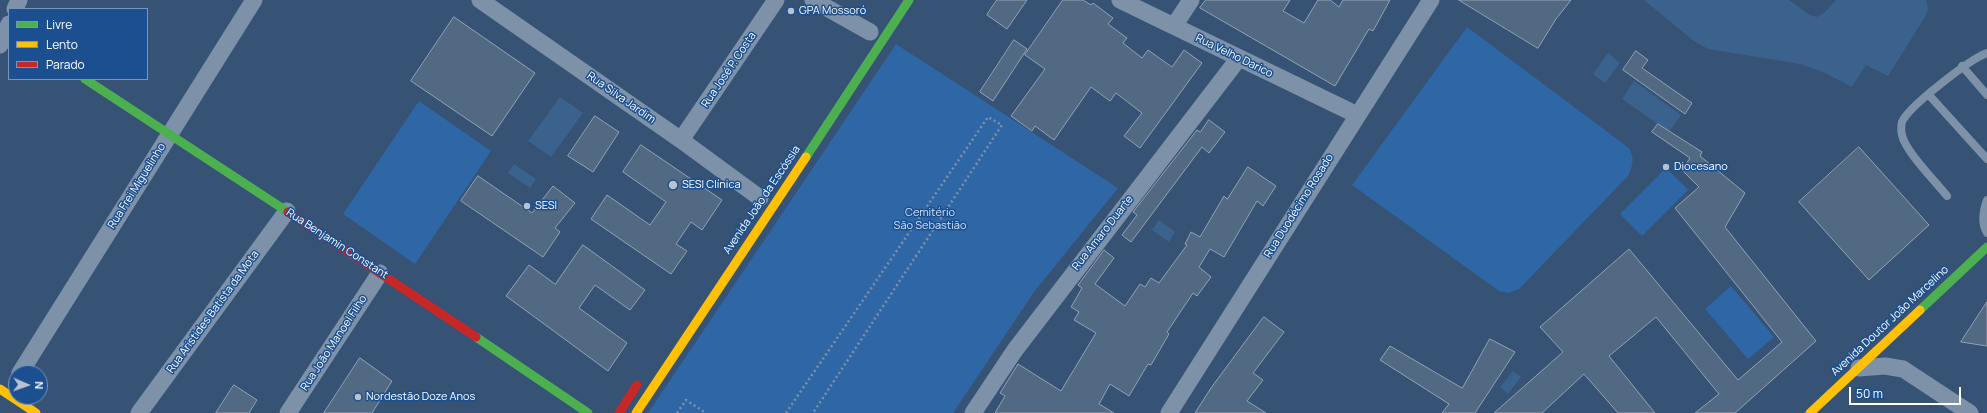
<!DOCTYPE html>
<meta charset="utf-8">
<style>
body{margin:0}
#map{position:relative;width:1987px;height:413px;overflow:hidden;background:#365274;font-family:Manrope,sans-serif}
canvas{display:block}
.legend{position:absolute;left:8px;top:8px;width:140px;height:72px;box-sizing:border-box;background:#1b4f8f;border:1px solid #7695bc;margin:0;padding:5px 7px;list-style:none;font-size:12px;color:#fff}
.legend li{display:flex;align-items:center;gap:8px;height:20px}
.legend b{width:20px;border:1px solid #7695bc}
.north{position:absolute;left:8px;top:365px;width:40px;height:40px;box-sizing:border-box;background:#1b4f8f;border:1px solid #7695bc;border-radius:50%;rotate:92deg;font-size:11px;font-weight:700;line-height:16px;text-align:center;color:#fff}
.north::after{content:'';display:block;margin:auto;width:14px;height:18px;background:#b9c2ce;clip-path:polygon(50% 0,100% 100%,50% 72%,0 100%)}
.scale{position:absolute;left:1849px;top:387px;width:112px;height:18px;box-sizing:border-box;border:2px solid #fff;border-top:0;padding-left:5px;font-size:12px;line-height:14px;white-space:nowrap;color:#fff;-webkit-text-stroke:3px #1b4f8f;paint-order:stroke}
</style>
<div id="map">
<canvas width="1987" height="413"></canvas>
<ul class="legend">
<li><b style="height:5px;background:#4caf50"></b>Livre</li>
<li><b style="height:5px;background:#ffc107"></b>Lento</li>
<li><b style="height:5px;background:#c62828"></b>Parado</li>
</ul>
<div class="north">N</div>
<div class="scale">50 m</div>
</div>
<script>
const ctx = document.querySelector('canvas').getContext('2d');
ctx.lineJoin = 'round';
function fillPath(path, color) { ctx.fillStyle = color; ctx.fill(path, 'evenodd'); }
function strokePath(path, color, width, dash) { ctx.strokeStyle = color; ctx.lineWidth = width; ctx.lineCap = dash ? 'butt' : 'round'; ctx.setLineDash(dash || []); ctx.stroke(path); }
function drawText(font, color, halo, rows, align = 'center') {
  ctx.font = font + ' Manrope,sans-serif'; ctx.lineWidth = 3; ctx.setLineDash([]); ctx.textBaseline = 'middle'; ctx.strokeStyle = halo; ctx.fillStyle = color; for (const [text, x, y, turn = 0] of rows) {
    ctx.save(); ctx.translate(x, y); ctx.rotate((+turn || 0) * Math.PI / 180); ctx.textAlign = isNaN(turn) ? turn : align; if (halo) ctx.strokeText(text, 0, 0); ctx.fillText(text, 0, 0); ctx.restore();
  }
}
fillPath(new Path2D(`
 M1467 27 1629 148C1635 159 1633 165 1628 176L1519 289 1508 293 1499 291 1352 185Z
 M896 44 1118 188 1034 292 953 413H648Z
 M419 101 491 151 415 264 343 214Z
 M1666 168 1688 190 1642 236 1620 214Z
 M1731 286 1774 337 1748 359 1705 309Z`), '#2f66a5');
fillPath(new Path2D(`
 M1644 0H1789L1810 15 1817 17 1825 12 1836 0H1926L1928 9 1925 17 1888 76 1866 65 1852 87 1825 73 1800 64 1708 49 1695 42Z
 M1608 53 1620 63 1605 83 1593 74Z
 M1634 81 1681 115 1669 132 1622 99Z
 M560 97 583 113 551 157 528 141Z
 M514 164 536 179 530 188 508 173Z
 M1159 220 1175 232 1169 242 1152 230Z
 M1513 371 1521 377 1508 394 1500 387Z`), '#3b618d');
const building = new Path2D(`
 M997 0H1027L1007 29 987 15Z
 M1063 0H1083L1091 5 1093 3 1113 18 1108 24 1127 38 1123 43 1142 58 1148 50 1172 67 1184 50 1202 63 1140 148 1124 136 1142 113 1116 93 1110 101 1091 87 1054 140 1035 126 1032 131 1011 116 1045 69 1025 55Z
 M1206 0H1290L1283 11 1304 23 1318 0H1330L1339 7 1343 0H1390L1373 31 1369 29 1335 86 1200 8Z
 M1459 0H1571L1556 19 1538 48Z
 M454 17 535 73 492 136 411 81Z
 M1014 40 1027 49 993 101 980 92Z
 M1636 51 1648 60 1642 68 1692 103 1685 114 1623 70Z
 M595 116 619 132 593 172 568 156Z
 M1209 120 1225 132 1209 153 1202 147 1131 242 1122 235 1137 215 1133 212 1197 130 1200 132Z
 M1658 124 1702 152 1700 156 1745 193 1725 227 1816 341 1735 413H1695L1719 394 1656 317 1609 356 1655 413H1618L1584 374 1542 413H1494L1563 352 1540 327 1629 249 1738 380 1782 342 1675 208 1699 187 1682 170 1690 158 1652 132Z
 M641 145 722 200 702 230 691 222 676 244 687 251 671 274 591 219 607 195 650 225 666 202 623 172Z
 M1859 147 1929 225 1869 280 1799 202Z
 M1248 167 1276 186 1263 206 1257 201 1224 257 1210 249 1199 267 1211 277 1197 296 1193 293 1167 332 1169 334 1151 365 1148 364 1129 396 1110 384 1099 404 1114 413H995L1005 396 1000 393 1018 364 1061 391 1096 333 1074 320 1079 312 1071 307 1082 288 1078 285 1104 250 1114 258 1095 284 1125 306 1140 284 1145 287 1151 278 1159 283 1187 245 1185 244 1191 232 1200 237 1224 196 1227 199Z
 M478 176 532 213 553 186 575 203 555 228 560 232 543 257 461 201Z
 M583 245 645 290 630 310 595 285 579 308 627 343 608 371 506 296 529 265 555 284Z
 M1987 302V346L1961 342Z
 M1264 317 1284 332 1253 373 1263 380 1247 401 1266 413H1195L1211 388Z
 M1490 339 1515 352 1475 413H1442L1449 404 1380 360 1390 346 1462 388Z
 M360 358 392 381 372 413H324Z
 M234 385 257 400 249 413H216Z`);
fillPath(building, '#526984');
strokePath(building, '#92a2b6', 1);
strokePath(new Path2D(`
 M677 413 686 400 706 413
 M786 413 988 117 1002 125 813 413`), '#7d92a8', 2.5, [2, 3]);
strokePath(new Path2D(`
 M1962 66 1987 95
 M1929 95 1987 159
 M1947 196C1936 182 1905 151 1902 135 1901 132 1901 125 1902 122 1908 107 1970 59 1987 53
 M1987 200C1983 211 1981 223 1987 233`), '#7d92a8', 8);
strokePath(new Path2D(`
 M480 0 681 140 760 198
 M813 0 870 32
 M1120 0 1349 111
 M15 9 19 0
 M1174 26 1191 0
 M0 45 9 24
 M681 140 776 0
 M1859 368 1885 366 1903 369 1970 413
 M20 373 254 0
 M139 413 287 211
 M288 413 380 273
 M973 413 1015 350 1239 58
 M1169 413 1431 0`), '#7d92a8', 17);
strokePath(new Path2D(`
 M85 79 288 212
 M806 157 909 0
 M1920 310 1987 247
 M476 337 588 413`), '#4caf50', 9);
strokePath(new Path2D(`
 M0 389 36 413
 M636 413 806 157
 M1810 413 1920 310`), '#ffc107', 9);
strokePath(new Path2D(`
 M288 212 476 337
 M619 413 637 385`), '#c62828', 9);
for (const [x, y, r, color] of [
 [791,11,4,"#b9c2ce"],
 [1666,167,4,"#b9c2ce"],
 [673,185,5,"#b9c2ce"],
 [527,206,4,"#b9c2ce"],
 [358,397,4,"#b9c2ce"]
]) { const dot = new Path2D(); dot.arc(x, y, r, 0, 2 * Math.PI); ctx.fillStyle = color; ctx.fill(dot); strokePath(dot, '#1b4f8f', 1.5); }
drawText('11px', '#fff', '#1b4f8f', [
 ["GPA Mossoró",799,11],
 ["Diocesano",1674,167],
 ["SESI Clínica",682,185],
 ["SESI",535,206],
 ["Nordestão Doze Anos",366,397]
], 'left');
drawText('11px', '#fff', '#1b4f8f', [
 ["Rua Velho Darico",1234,56,26],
 ["Rua José P. Costa",729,70,-56],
 ["Rua Silva Jardim",621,98,35],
 ["Rua Frei Miguelinho",137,186,-58],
 ["Avenida João da Escóssia",762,200,-56],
 ["Rua Duodécimo Rosado",1299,206,-58],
 ["Rua Amaro Duarte",1103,233,-52],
 ["Rua Benjamin Constant",337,244,33],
 ["Rua Aristides Batista da Mota",213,312,-54],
 ["Avenida Doutor João Marcelino",1890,321,-43],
 ["Rua João Manoel Filho",334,343,-57]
]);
drawText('11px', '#cfe3fa', '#1b4f8f', [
 ["Cemitério",930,213],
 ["São Sebastião",930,226]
]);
</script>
